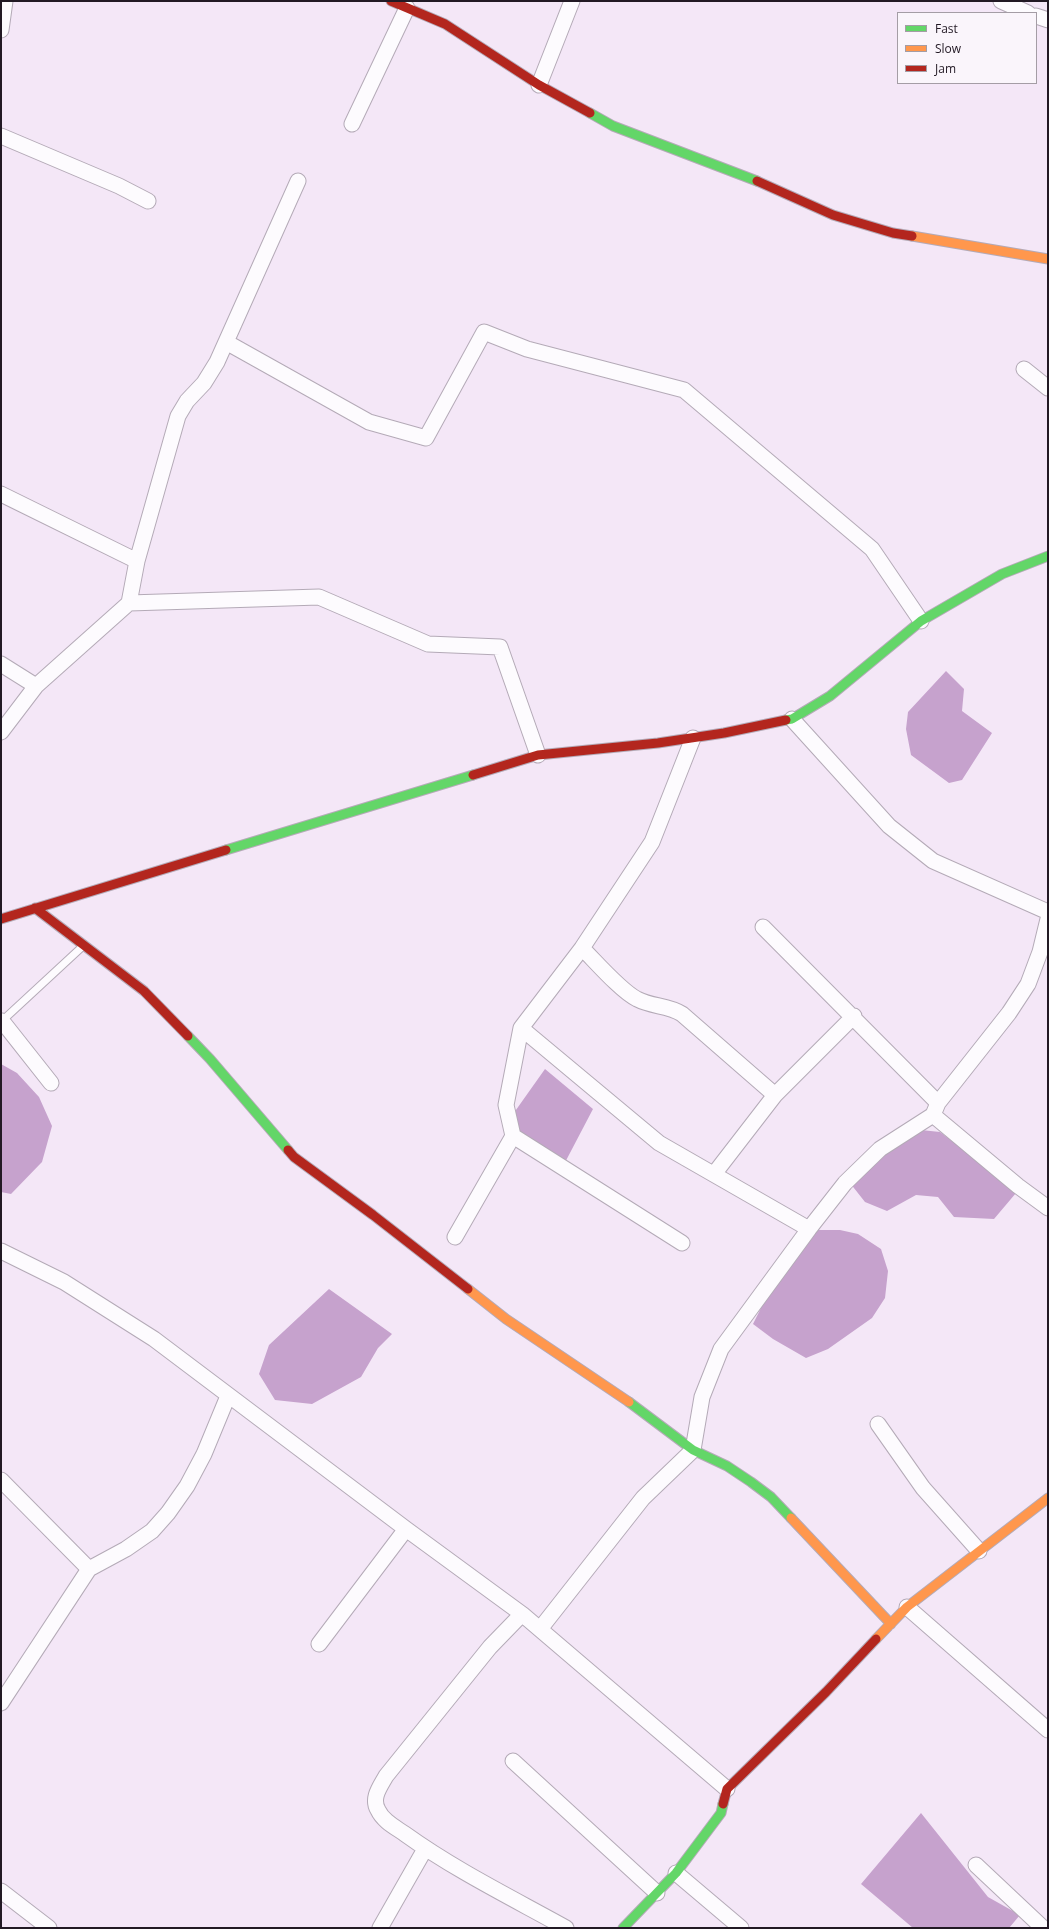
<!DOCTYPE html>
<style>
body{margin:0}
#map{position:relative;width:1049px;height:1929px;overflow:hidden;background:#f4e7f7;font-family:"Open Sans",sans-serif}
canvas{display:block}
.frame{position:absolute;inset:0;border:2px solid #221924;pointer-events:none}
.legend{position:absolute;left:897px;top:12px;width:140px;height:72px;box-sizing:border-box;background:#faf5fb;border:1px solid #a49da5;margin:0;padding:5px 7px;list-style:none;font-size:12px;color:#221924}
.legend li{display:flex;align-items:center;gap:8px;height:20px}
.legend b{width:20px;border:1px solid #a49da5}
</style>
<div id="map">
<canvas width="1049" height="1929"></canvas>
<div class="frame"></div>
<ul class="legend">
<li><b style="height:5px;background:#63d668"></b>Fast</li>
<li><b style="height:5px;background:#ff974d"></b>Slow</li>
<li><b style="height:5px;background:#b3261e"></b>Jam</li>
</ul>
</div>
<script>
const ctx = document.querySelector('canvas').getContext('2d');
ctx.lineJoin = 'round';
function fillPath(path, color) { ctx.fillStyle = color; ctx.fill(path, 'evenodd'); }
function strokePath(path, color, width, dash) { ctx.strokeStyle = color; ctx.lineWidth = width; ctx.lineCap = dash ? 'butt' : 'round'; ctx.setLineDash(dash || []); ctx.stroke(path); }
fillPath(new Path2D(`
 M946 671 964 689 962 711 992 733 962 780 949 783 911 755 906 729 908 712Z
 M1 1064 17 1073 39 1097 52 1126 42 1162 11 1194 1 1192Z
 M545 1069 593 1109 560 1172 506 1124Z
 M921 1130 940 1132 1003 1180 1016 1193 994 1219 954 1217 938 1197 916 1195 887 1211 865 1202 850 1183 898 1142Z
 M811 1230H840L858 1234 881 1249 888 1271 885 1298 872 1318 828 1349 806 1358 773 1339 753 1324 767 1296Z
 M329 1289 392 1334 378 1348 361 1377 312 1404 275 1400 259 1374 269 1345Z
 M921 1813 988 1897 1020 1915 1009 1928H913L861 1884Z`), '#c6a2cd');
const lane = new Path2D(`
 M1 1019 2 1021 83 946`);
const street = new Path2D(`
 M1001 1 1028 13
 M1036 16 1048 20
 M1 30 5 1
 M539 85 572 1
 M352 124 407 8
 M1 136 119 186 148 201
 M226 342 369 422 426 438 484 332 527 349 684 390 872 549 921 621
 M1024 369 1048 388
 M1 494 137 561 129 603 319 597 428 644 500 647 538 755
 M137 561 178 416 187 401 204 383 217 362 298 181
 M1 664 36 686
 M792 719 889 826 933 861 1048 912
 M1 732 36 686 129 603
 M763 927 938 1103
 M582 948C596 962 621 991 637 999 652 1007 668 1005 682 1014L775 1095
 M2 1021 51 1083
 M521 1028 659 1143 809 1229
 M933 1115 1018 1186 1048 1208
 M513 1136 682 1243
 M714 1174 775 1095 854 1016
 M455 1237 513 1136 506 1105 521 1028 582 948 652 842 693 738
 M1 1251 64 1282 154 1339 406 1529 522 1614 727 1789
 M878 1424 923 1488 979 1551
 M1 1480 89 1569
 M907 1607 1048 1730
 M522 1614 490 1647 386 1776C380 1787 371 1798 378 1810 383 1821 395 1827 405 1834 455 1870 512 1898 566 1928
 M540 1629 643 1498 693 1450 702 1397 721 1349 809 1229 845 1183 880 1149 933 1115 938 1103 1009 1013 1028 984 1040 952 1048 919
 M319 1644 406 1529
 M1 1703 89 1569 126 1549 152 1531 168 1513 187 1486 204 1454 228 1396
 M513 1761 657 1893
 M976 1865 1043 1928
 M676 1873 741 1928
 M1 1891 49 1928
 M380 1928 425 1849`);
const fast = new Path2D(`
 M590 113 613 126 757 181
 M786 720 792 719 830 696 921 621 1002 574 1048 556
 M226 850 473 775
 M188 1036 210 1059 288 1150
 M629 1402 693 1450 727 1466 751 1482 771 1497 791 1518
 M623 1928 676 1873 721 1813 723 1804`);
const slow = new Path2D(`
 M912 236 1048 259
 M468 1289 506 1319 629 1402
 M791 1518 891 1624
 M876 1639 907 1607 1048 1498`);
const jam = new Path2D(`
 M391 1 445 24 539 85 590 113
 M757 181 833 215 893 233 912 236
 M473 775 538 755 658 743 724 733 786 720
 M35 908 144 991 188 1036
 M1 919 226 850
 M288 1150 294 1157 373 1215 468 1289
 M723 1804 727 1789 826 1692 876 1639`);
strokePath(lane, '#b4aab7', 9);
strokePath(street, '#b4aab7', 17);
strokePath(fast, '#b4aab7', 11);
strokePath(slow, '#b4aab7', 11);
strokePath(jam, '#b4aab7', 11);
strokePath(lane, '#fdfbfe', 7);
strokePath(street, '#fdfbfe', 15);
strokePath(fast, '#63d668', 9);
strokePath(slow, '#ff974d', 9);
strokePath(jam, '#b3261e', 9);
</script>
